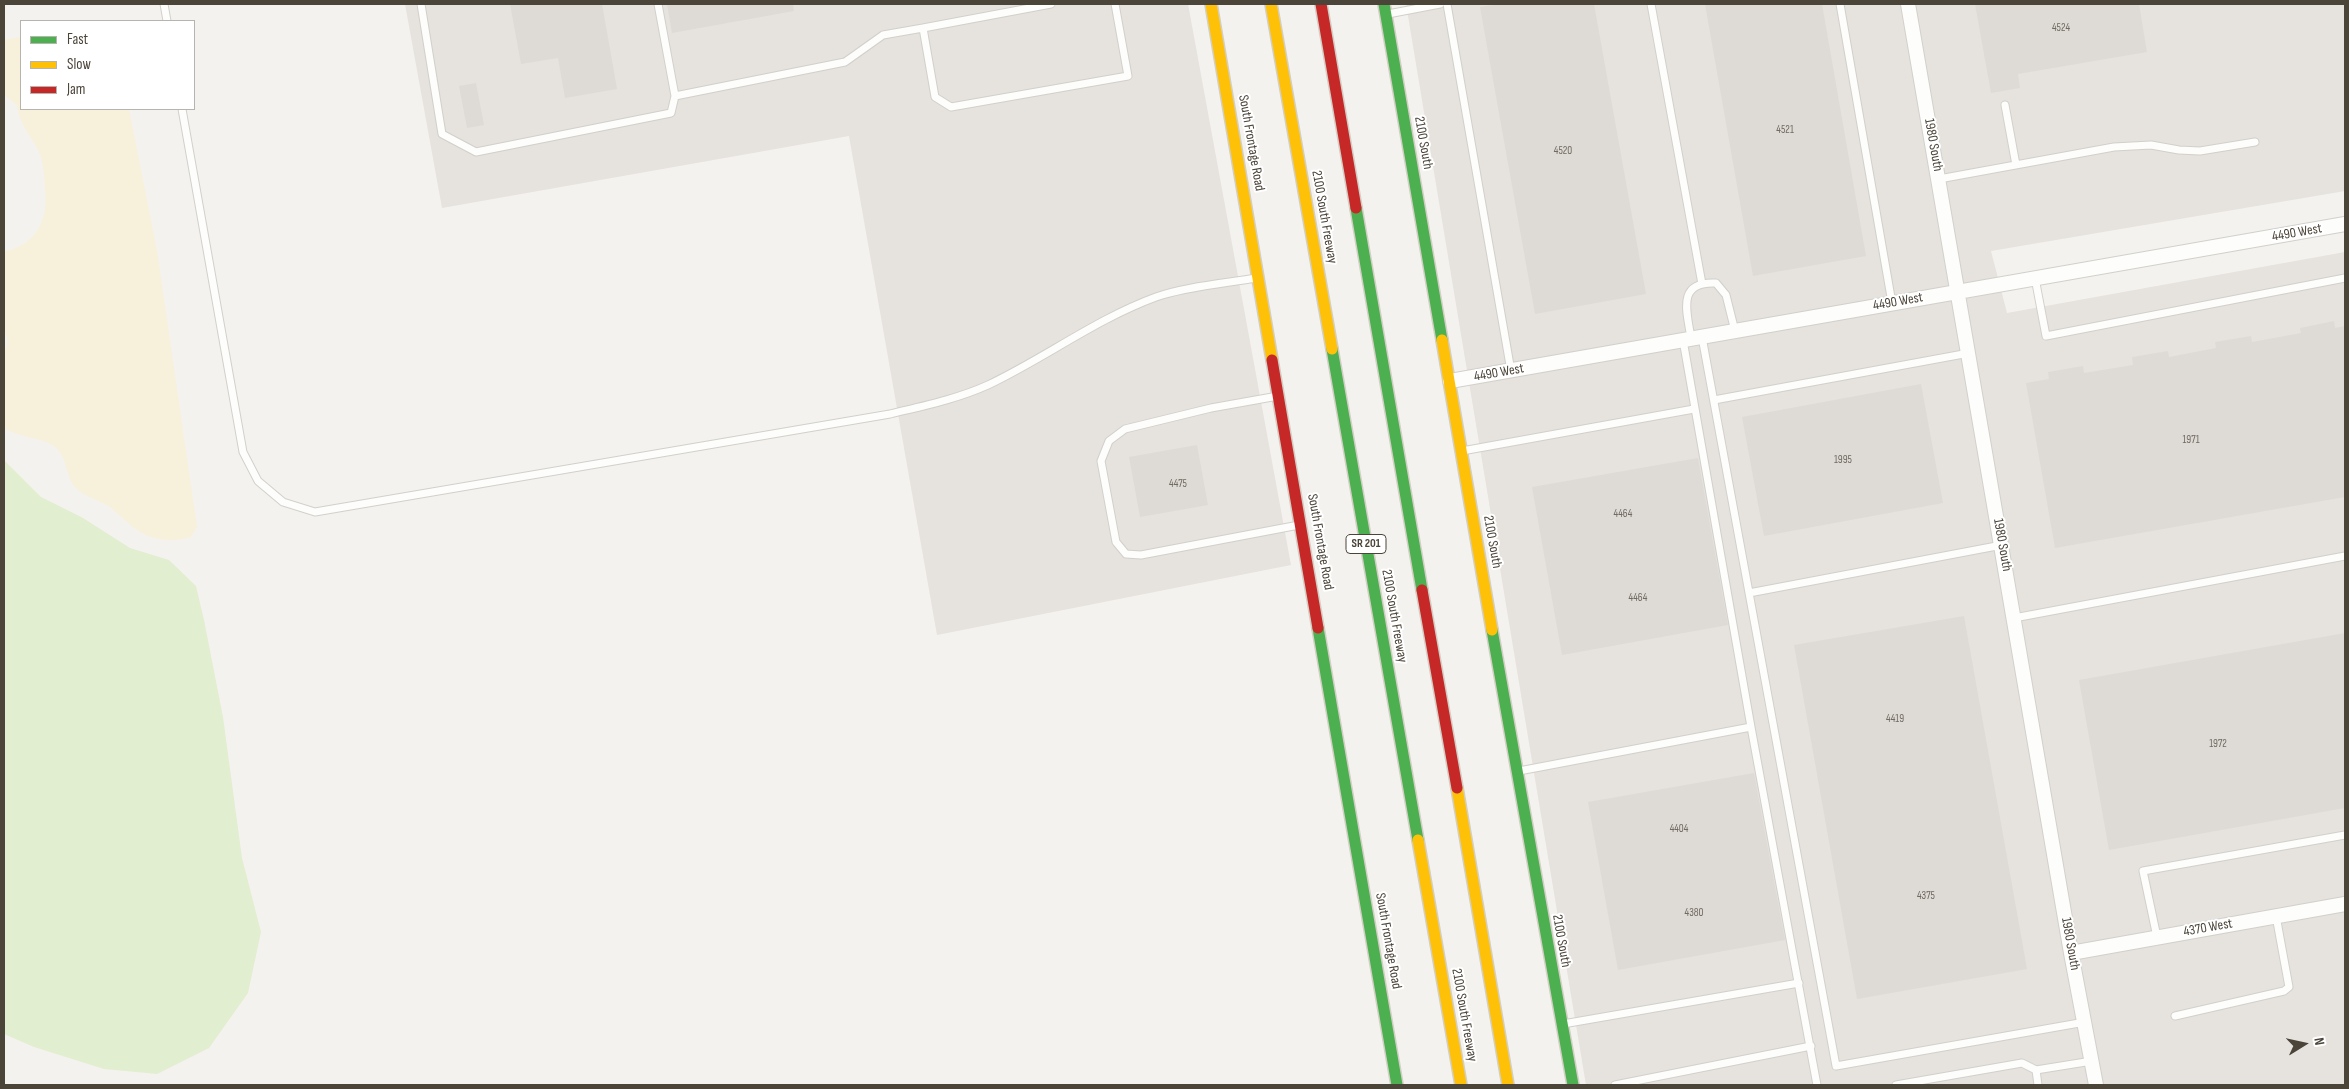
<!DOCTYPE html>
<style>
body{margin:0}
#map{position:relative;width:2349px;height:1089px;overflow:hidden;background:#f4f2ee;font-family:"Sofia Sans Condensed",sans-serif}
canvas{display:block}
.frame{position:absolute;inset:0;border:5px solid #4b4439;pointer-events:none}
.legend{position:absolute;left:20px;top:20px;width:175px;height:90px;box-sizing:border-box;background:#fff;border:1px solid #b7b4b0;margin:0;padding:6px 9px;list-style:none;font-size:15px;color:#4b4439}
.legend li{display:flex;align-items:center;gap:10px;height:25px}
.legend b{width:25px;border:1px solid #b7b4b0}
.north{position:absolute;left:2279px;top:1019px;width:50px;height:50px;-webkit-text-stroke:4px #fff;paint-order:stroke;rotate:80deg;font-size:14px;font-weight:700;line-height:20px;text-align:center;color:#4b4439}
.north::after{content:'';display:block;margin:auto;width:18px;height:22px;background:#4b4439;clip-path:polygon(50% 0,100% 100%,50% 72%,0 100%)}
</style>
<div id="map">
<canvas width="2349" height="1089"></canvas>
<div class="frame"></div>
<ul class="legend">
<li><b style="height:6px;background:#4caf50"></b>Fast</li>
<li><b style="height:6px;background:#ffc107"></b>Slow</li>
<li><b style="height:6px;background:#c62828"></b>Jam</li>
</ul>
<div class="north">N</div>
</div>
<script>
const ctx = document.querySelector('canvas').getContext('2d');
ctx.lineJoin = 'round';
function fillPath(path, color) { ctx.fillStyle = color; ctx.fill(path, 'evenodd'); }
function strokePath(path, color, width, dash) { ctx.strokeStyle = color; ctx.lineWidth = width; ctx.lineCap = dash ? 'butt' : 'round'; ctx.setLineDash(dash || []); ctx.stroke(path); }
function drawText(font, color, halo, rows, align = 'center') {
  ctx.font = font + ' "Sofia Sans Condensed",sans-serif'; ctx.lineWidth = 4; ctx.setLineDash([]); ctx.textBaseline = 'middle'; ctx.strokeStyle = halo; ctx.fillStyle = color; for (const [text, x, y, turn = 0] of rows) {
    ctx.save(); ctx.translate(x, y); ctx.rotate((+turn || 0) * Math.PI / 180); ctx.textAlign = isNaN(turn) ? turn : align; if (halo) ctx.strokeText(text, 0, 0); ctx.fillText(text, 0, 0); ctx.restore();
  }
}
fillPath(new Path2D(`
 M405 4H1188L1291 565 937 635 849 136 442 208Z
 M1406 4H2345V191L1991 251 2007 313 2345 252V1085H1586Z`), '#e6e2de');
fillPath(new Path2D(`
 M4 460 41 497 83 518 130 548 169 560 196 586 204 620 223 717 242 858 261 932 248 993 209 1048 157 1074 104 1069 34 1047 4 1034Z`), '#e1eecf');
fillPath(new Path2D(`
 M21 37V109H129L157 251 197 527 191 537C172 543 149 540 133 527 124 520 117 512 107 505 96 499 82 496 74 486 65 473 67 456 54 446 43 438 18 437 4 428V351C9 344 8 338 4 330V252C37 244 49 220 45 188 44 176 44 165 40 154 31 134 21 129 17 105L4 95V40Z`), '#f7f0da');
fillPath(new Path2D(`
 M510 4H602L617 89 565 98 558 58 521 64Z
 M667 4H793L794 11 672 33Z
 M1499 4H1594L1646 294 1535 314 1480 7Z
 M1705 4H1822L1866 256 1753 276Z
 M1975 4H2139L2147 52 2018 74 2020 88 1991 93Z
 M476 83 484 125 467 128 459 86Z
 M2334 321 2335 328 2345 326V497L2055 548 2026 383 2049 379 2048 372 2083 366 2084 373 2133 365 2132 357 2168 351 2169 357 2216 348 2215 342 2251 336 2252 342 2301 333 2300 328Z
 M1921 384 1943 503 1764 536 1742 417Z
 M1197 445 1208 505 1140 517 1129 457Z
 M1698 458 1728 625 1562 655 1532 487Z
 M1964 616 2027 969 1857 999 1794 645Z
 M2345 633V808L2109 850 2079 680Z
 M1754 773 1785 940 1618 970 1588 802Z`), '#dedbd6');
const lane = new Path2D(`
 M164 4 167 21
 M421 4 442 134 476 152 671 113 675 96
 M658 4 675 96 845 62 883 35 923 28
 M1051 4 923 28 935 97 951 107 1128 76 1115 4
 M1447 4 1511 371
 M1651 4 1702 284
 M1840 4 1892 303
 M1388 14 1440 4
 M2005 105 2016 165
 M182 109 243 452 258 481 283 502 315 512 890 414C923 406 957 399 988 385 1045 358 1096 319 1156 297 1183 287 1227 283 1256 278
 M1939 179 2114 147 2151 145 2179 150 2200 151 2255 142
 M2035 278 2046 336 2345 278
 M1702 337 1836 1066 2085 1022
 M1691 338C1687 312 1676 281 1716 283L1726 295 1735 331
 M1683 340 1751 727 1817 1085
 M1278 396 1211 408 1125 429 1109 441 1101 461 1116 542 1126 554 1141 555 1299 525
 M1714 400 1969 353
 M1462 451 1694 409
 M1749 593 2002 545
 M2014 618 2345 556
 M1519 771 1751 727
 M2157 937 2143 871 2345 835
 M2175 1016 2284 991 2289 987 2276 916
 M1563 1024 1799 983
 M2036 1070 2038 1085
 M1615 1085 1811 1046
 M1896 1085 2022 1063 2036 1070 2092 1061`);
const street = new Path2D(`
 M1908 4 2071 953 2096 1085
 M1450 381 2345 224
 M2071 953 2345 904`);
const fast = new Path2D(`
 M1384 4 1442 340
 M1356 208 1422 590
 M1332 349 1418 840
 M1318 628 1397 1085
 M1492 630 1573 1085`);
const slow = new Path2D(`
 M1211 4 1272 360
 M1271 4 1332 349
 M1442 340 1492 630
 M1457 788 1508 1085
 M1418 840 1461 1085`);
const jam = new Path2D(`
 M1321 4 1356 208
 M1272 360 1318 628
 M1422 590 1457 788`);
strokePath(lane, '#d2d0cb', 9);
strokePath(street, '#d2d0cb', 16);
strokePath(fast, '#d3cfc5', 14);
strokePath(slow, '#d3cfc5', 14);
strokePath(jam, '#d3cfc5', 14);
strokePath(lane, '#fdfdfc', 7);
strokePath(street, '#fdfdfc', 14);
strokePath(fast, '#4caf50', 11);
strokePath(slow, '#ffc107', 11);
strokePath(jam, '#c62828', 11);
drawText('11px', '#706a61', null, [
 ["4524",2061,28],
 ["4521",1785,130],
 ["4520",1563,151],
 ["1971",2191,440],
 ["1995",1843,460],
 ["4475",1178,484],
 ["4464",1623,514],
 ["4464",1638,598],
 ["4419",1895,719],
 ["1972",2218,744],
 ["4404",1679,829],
 ["4375",1926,896],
 ["4380",1694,913]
]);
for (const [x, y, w] of [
 [1366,544,40]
]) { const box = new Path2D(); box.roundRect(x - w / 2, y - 9.5, w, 19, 4); ctx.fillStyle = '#fff'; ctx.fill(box); strokePath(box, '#4b4439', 1); }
drawText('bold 12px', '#4b4439', null, [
 ["SR 201",1366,544]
]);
drawText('14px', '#4b4439', '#fff', [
 ["South Frontage Road",1251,143,80],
 ["2100 South",1423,143,80],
 ["1980 South",1933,145,80],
 ["2100 South Freeway",1324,217,80],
 ["4490 West",2297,233,-10],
 ["4490 West",1898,302,-10],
 ["4490 West",1499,373,-10],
 ["South Frontage Road",1320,542,80],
 ["2100 South",1492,542,80],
 ["1980 South",2002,545,80],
 ["2100 South Freeway",1394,616,80],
 ["4370 West",2208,928,-10],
 ["South Frontage Road",1388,941,80],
 ["2100 South",1561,941,80],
 ["1980 South",2070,944,80],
 ["2100 South Freeway",1464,1015,80]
]);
</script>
